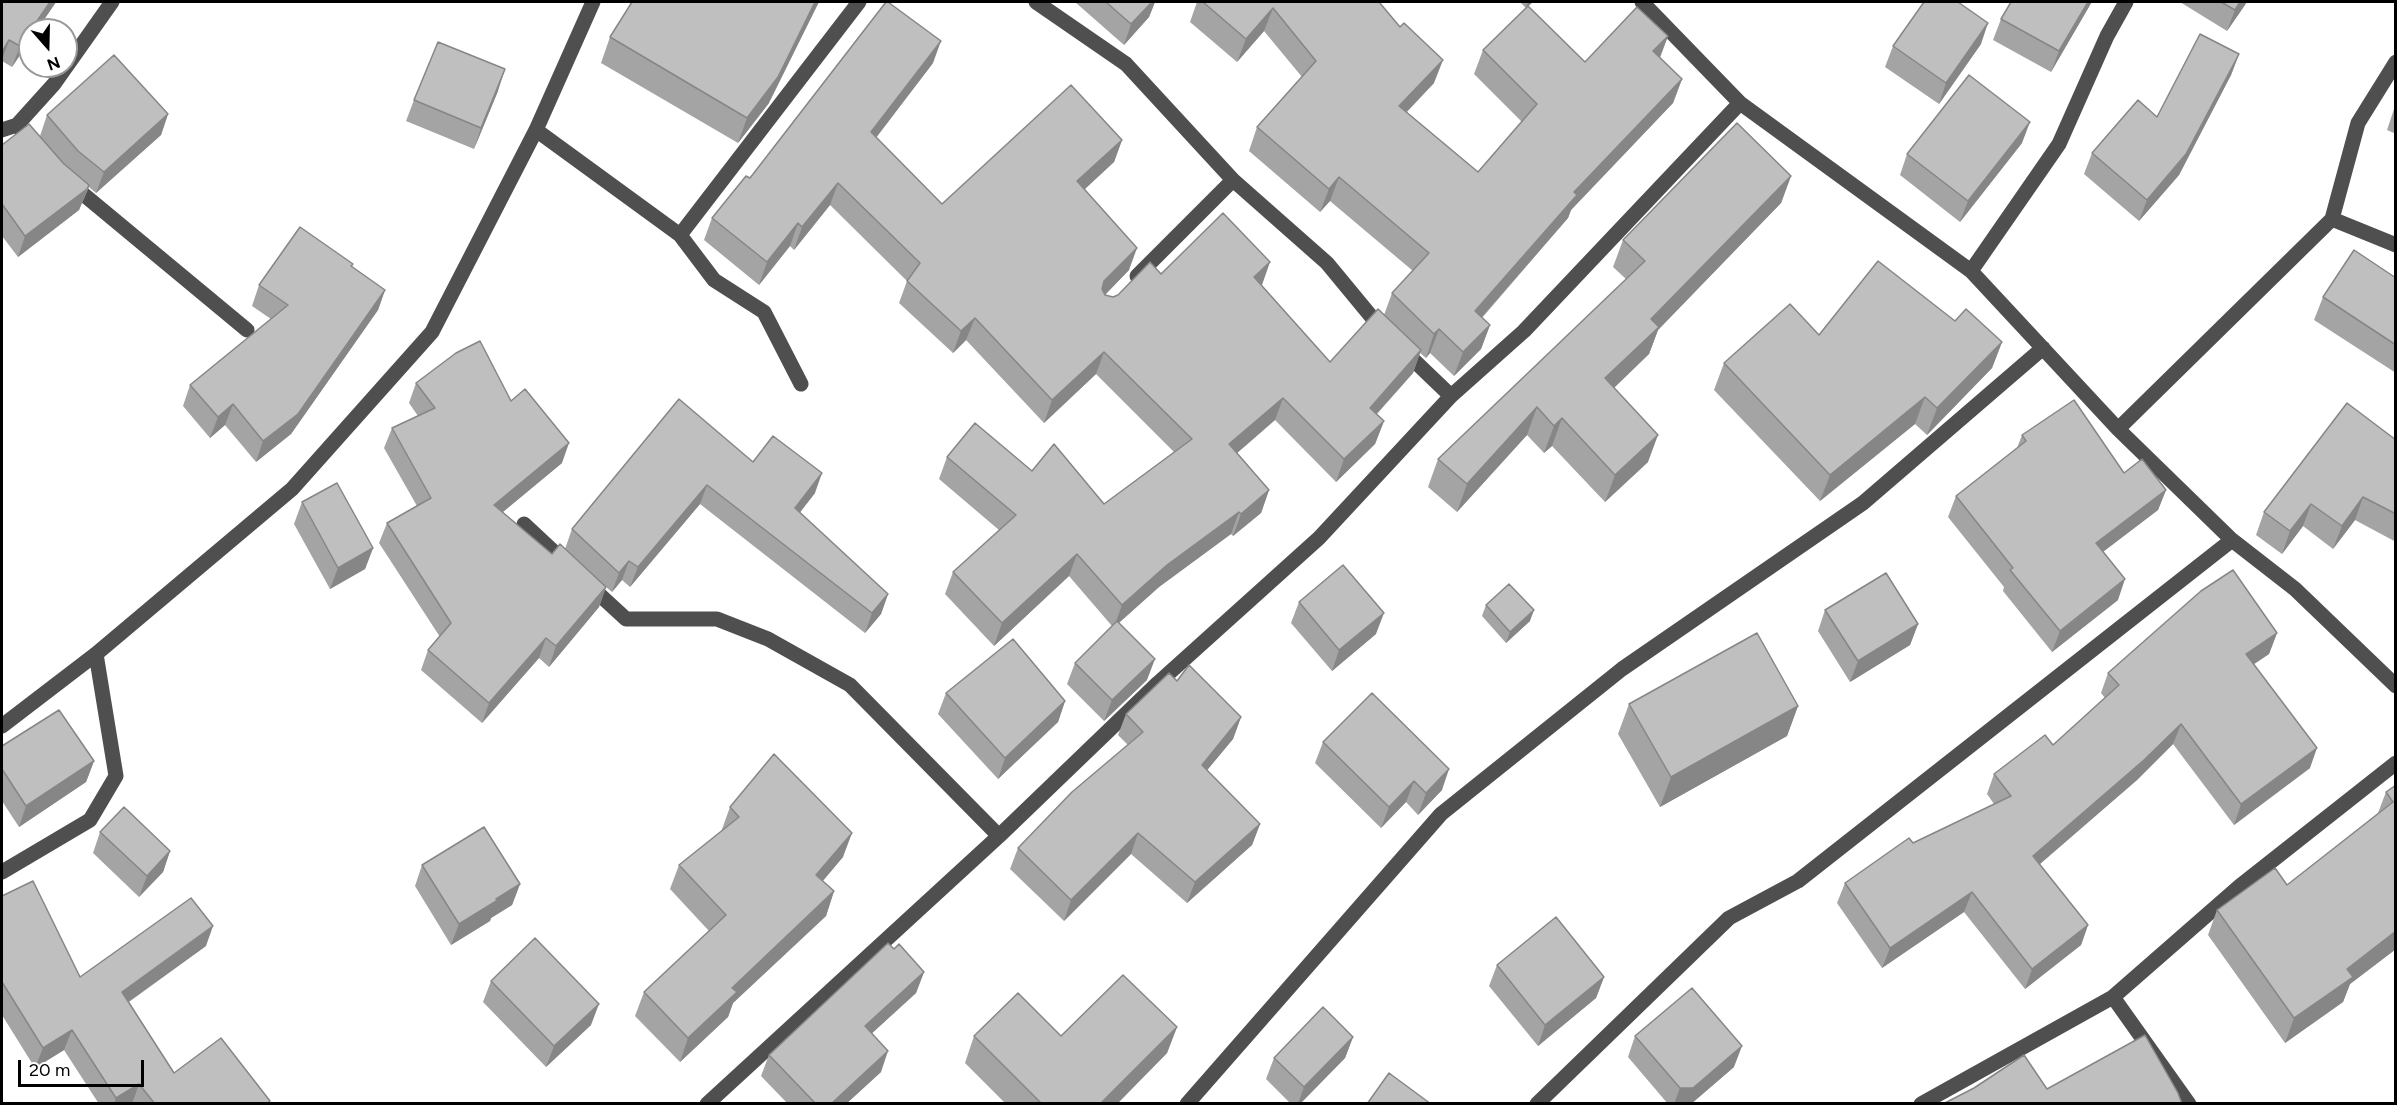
<!DOCTYPE html>
<style>
body{margin:0}
#map{position:relative;width:2397px;height:1105px;overflow:hidden;background:#fff;font-family:Figtree,sans-serif}
canvas{display:block}
.frame{position:absolute;inset:0;border:3px solid #000;pointer-events:none}
.north{position:absolute;left:18px;top:18px;width:60px;height:60px;box-sizing:border-box;background:#fff;border:2px solid #999;border-radius:50%;rotate:160deg;font-size:16px;font-weight:700;line-height:24px;text-align:center;color:#000}
.north::after{content:'';display:block;margin:auto;width:21px;height:27px;background:#000;clip-path:polygon(50% 0,100% 100%,50% 72%,0 100%)}
.scale{position:absolute;left:18px;top:1060px;width:126px;height:27px;box-sizing:border-box;border:3px solid #000;border-top:0;padding-left:8px;font-size:18px;line-height:21px;white-space:nowrap;color:#000;-webkit-text-stroke:4px #fff;paint-order:stroke}
</style>
<div id="map">
<canvas width="2397" height="1105"></canvas>
<div class="frame"></div>
<div class="north">N</div>
<div class="scale">20 m</div>
</div>
<script>
const ctx = document.querySelector('canvas').getContext('2d');
ctx.lineJoin = 'round';
function strokePath(path, color, width, dash) { ctx.strokeStyle = color; ctx.lineWidth = width; ctx.lineCap = dash ? 'butt' : 'round'; ctx.setLineDash(dash || []); ctx.stroke(path); }
function fillPath(path, color) { ctx.fillStyle = color; ctx.fill(path, 'evenodd'); }
strokePath(new Path2D(`
 M1036 2 1126 64 1233 180 1327 263 1384 332
 M1642 2 1740 103 1971 271 2118 429 2232 540 2295 589 2396 686
 M17 125 54 84 112 2
 M2 130 17 125 34 145
 M536 130 680 235 859 2
 M71 184 247 330
 M2332 219 2396 245
 M680 235 714 280 764 312 801 384
 M1971 271 2059 144 2107 36 2126 2
 M1137 276 1233 180
 M1403 350 1451 396
 M2118 429 2332 219 2358 123 2396 62
 M524 524 569 566
 M588 584 626 619H717L768 639 850 685 999 836
 M2 726 96 654 292 489 432 332 536 130 593 2
 M2 872 90 820 116 776 96 654
 M2113 997 2189 1104
 M707 1104 999 836 1158 683 1319 538 1451 396 1524 331 1740 103
 M1187 1104 1441 814 1622 669 1863 503 2043 348
 M1537 1104 1729 918 1798 881 2232 540
 M1921 1104 2113 997 2240 886 2396 763`), '#4f4f4f', 15);
fillPath(new Path2D(`
 M2 2H56L37 30H30V40L12 67 2 61Z
 M1075 2H1155L1149 17 1124 45Z
 M1197 2H1379L1434 83 1407 112 1478 172 1522 122 1474 74 1483 50 1526 8 1520 2H1533L1528 6 1585 62 1668 36 1660 58 1682 79 1673 103 1571 210 1568 218 1482 318 1490 325 1481 349 1454 376 1430 353 1426 358 1420 353 1413 373 1377 414 1384 421 1375 444 1336 482 1275 420 1237 453 1269 490 1261 513 1233 536 1231 534 1159 587 1119 623 1147 680 1104 721 1067 684 1075 663 1112 626 1069 576 994 646 945 594 953 572 999 530 939 479 947 457 1032 471 1104 504 1174 452 1096 374 1044 423 966 340 953 353 899 303 907 281 830 205 794 250 790 246 759 285 704 240 712 218 750 178 933 63 876 137 942 204 1122 140 1114 162 1084 189 1129 270 1105 295 1113 297 1161 274 1262 285H1261L1330 362 1384 315 1392 293 1413 271 1330 201 1320 212 1249 151 1257 127 1302 77 1264 31 1237 62 1190 22Z
 M2180 2H2247L2227 31Z
 M2090 5 2051 72 1993 40 2001 19Z
 M610 37 769 103 738 143 601 63Z
 M1981 44 1939 104 1885 67 1893 46Z
 M2239 54 2231 75 2179 175 2139 221 2084 174 2092 153 2157 117Z
 M498 91 474 149 406 121 414 100Z
 M2394 109H2396V134L2387 130Z
 M168 114 161 135 96 193 89 187 79 210 18 257 2 236V145L40 136 47 115Z
 M2022 143 1960 222 1900 175 1907 154Z
 M1791 176 1781 203 1658 330 1649 354 1614 388 1648 462 1605 502 1552 446 1544 453 1527 435 1457 512 1428 487 1438 459 1626 279 1613 267 1623 240Z
 M353 264 352 267 385 290 378 310 291 434 256 462 225 425 210 438 183 406 190 385 271 319 252 306 259 285Z
 M2396 278V373L2314 320 2323 297Z
 M1819 335 2002 342 1992 368 1927 435 1915 424 1820 501 1714 390 1724 363Z
 M416 383 511 401 562 463 503 512 552 554 565 549 572 529 753 462 815 493 800 512 888 594 881 614 865 633 700 504 630 587 622 580 612 592 606 587 599 607 549 667 539 658 482 723 421 670 428 650 440 637 379 543 387 523 417 506 384 448 392 428 418 416 409 403Z
 M2022 435 2166 490 2158 510 2103 552 2118 600 2052 652 2003 591 2004 587 1948 517 1956 496 2017 448Z
 M2396 440V542L2355 520 2333 549 2303 526 2282 554 2256 535 2264 512Z
 M302 502 373 548 365 569 330 589 294 524Z
 M1299 602 1376 634 1332 671 1291 623Z
 M1486 605 1530 621 1506 643 1482 616Z
 M1825 610 1918 624 1910 645 1850 682 1818 631Z
 M2277 633 2269 654 2254 664 2310 768 2234 825 2173 744 2137 780 2040 864 2088 925 2081 945 2025 989 1964 912 1882 968 1837 903 1845 883 1913 843 1994 804 1987 794 1994 774 2053 745 2105 698 2101 693 2108 673Z
 M1177 681 1241 717 1233 739 1207 770 1260 824 1252 845 1187 903 1131 854 1064 921 1010 869 1018 848 1128 745 1118 735 1126 714Z
 M946 693 1065 701 1058 722 998 779 938 714Z
 M1629 704 1798 706 1787 736 1660 807 1618 734Z
 M1323 742 1442 790 1418 815 1406 802 1381 828 1315 763Z
 M2 746 94 761 86 782 19 827 2 801Z
 M2396 785V949L2350 984 2343 1002 2285 1043 2208 935 2217 910 2287 885 2378 813 2386 792Z
 M730 807 843 857 823 881 834 891 826 916 733 1003 728 1017 680 1062 635 1016 644 992 709 931 670 889 679 865 721 832Z
 M100 832 170 851 163 872 139 897 93 853Z
 M422 865 520 884 512 905 491 918 490 921 451 945 415 886Z
 M2 896 80 977 206 946 129 1002 174 1073 270 1101 269 1104H99L64 1050 35 1068 2 1015Z
 M1497 965 1604 977 1596 998 1538 1046 1489 986Z
 M924 972 916 993 872 1033 881 1072 846 1104H788L761 1076 769 1055Z
 M491 981 591 1025 546 1067 483 1002Z
 M1177 1027 1167 1053 1117 1104H1006L965 1063 974 1036H1061Z
 M1635 1036 1734 1067 1691 1104H1668L1628 1057Z
 M1353 1037 1345 1058 1300 1104H1291L1266 1079 1274 1058Z`), '#a4a4a4');
fillPath(new Path2D(`
 M50 2H56L37 30H31Z
 M815 2H819L769 103 738 143 747 118Z
 M1152 2H1155L1149 17 1124 45 1131 24Z
 M1528 2H1533L1526 8Z
 M2088 2H2092L2090 5 2051 72 2059 51Z
 M2240 2H2247L2227 31 2235 10Z
 M1273 8 1264 31 1237 62 1246 39Z
 M1988 23 1981 44 1939 104 1946 83Z
 M30 31V40L12 67 20 46Z
 M1668 36 1659 59 1653 51Z
 M9 40 2 60V61V52Z
 M941 41 933 63 863 155 871 132Z
 M2239 54 2231 75 2179 175 2139 221 2147 200Z
 M1443 60 1434 83 1390 129 1399 106Z
 M505 69 498 91 474 149 481 128Z
 M1682 79 1673 103 1571 210 1568 218 1466 335 1475 311 1574 192Z
 M168 114 161 135 96 193 104 172Z
 M2030 122 2022 143 1960 222 1968 201Z
 M1122 140 1114 162 1069 204 1077 181Z
 M1791 176 1781 203 1658 330 1649 354 1595 406 1605 378 1651 319Z
 M1339 177 1330 201 1320 212 1329 189Z
 M838 183 830 205 794 250 802 227Z
 M89 185 79 210 18 257 25 236Z
 M798 223 790 246 759 285 767 262Z
 M1137 248 1129 270 1096 304 1104 281Z
 M1270 262 1262 285 1246 300 1254 277Z
 M385 290 378 310 291 434 256 462 263 441Z
 M975 318 966 340 953 353 961 331Z
 M1490 325 1481 349 1454 376 1463 352Z
 M1439 329 1430 353 1426 358 1434 334Z
 M2002 342 1992 368 1927 435 1937 408Z
 M1421 350 1413 373 1362 430 1370 408Z
 M1104 352 1096 374 1044 423 1052 400Z
 M1925 397 1915 424 1820 501 1830 475Z
 M1283 398 1275 420 1221 467 1229 444Z
 M233 404 225 425 210 438 218 417Z
 M1537 407 1527 435 1457 512 1467 484Z
 M1562 418 1552 446 1544 453 1554 426Z
 M1384 421 1375 444 1336 482 1344 459Z
 M1658 435 1648 462 1605 502 1615 475Z
 M569 443 562 463 487 525 494 505Z
 M822 473 815 493 788 528 795 508Z
 M707 485 700 504 630 587 638 567Z
 M1269 490 1261 513 1233 536 1241 514Z
 M2166 490 2158 510 2088 563 2096 543Z
 M2363 497 2355 520 2333 549 2342 526Z
 M2311 504 2303 526 2282 554 2290 531Z
 M1239 512 1231 534 1159 587 1114 627 1122 605 1167 565Z
 M373 548 365 569 330 589 338 568Z
 M1077 554 1069 576 994 646 1002 623Z
 M629 561 622 580 612 592 619 573Z
 M2125 579 2118 600 2052 652 2060 631Z
 M606 587 599 607 549 667 556 646Z
 M888 594 881 614 865 633 872 613Z
 M1534 610 1530 621 1506 643 1510 632Z
 M1384 613 1376 634 1332 671 1339 650Z
 M1918 624 1910 645 1850 682 1858 661Z
 M2277 633 2269 654 2239 674 2246 654Z
 M546 638 539 658 482 723 489 703Z
 M1155 659 1147 680 1104 721 1112 700Z
 M1065 701 1058 722 998 779 1005 758Z
 M1798 706 1787 736 1660 807 1671 777Z
 M1241 717 1233 739 1194 786 1202 765Z
 M2181 724 2173 744 2137 780 2026 876 2033 856Z
 M2317 748 2310 768 2234 825 2241 804Z
 M94 761 86 782 19 827 26 806Z
 M1449 769 1442 790 1418 815 1426 793Z
 M1414 781 1406 802 1381 828 1389 807Z
 M1260 824 1252 845 1187 903 1195 882Z
 M852 833 843 857 807 899 816 875Z
 M1138 833 1131 854 1064 921 1071 900Z
 M170 851 163 872 139 897 147 876Z
 M520 884 512 905 491 918 490 921 451 945 459 924 496 899Z
 M834 891 826 916 733 1003 728 1017 680 1062 688 1038 732 988Z
 M1972 892 1964 912 1882 968 1890 948Z
 M2088 925 2081 945 2025 989 2032 969Z
 M213 926 206 946 114 1012 122 992Z
 M2396 931V949L2350 984 2343 1002 2285 1043 2294 1018 2347 969Z
 M924 972 916 993 857 1047 865 1026Z
 M1604 977 1596 998 1538 1046 1545 1025Z
 M599 1004 591 1025 546 1067 554 1046Z
 M1177 1027 1167 1053 1117 1104H1100Z
 M72 1030 64 1050 35 1068 43 1048Z
 M1353 1037 1345 1058 1300 1104H1298L1304 1087Z
 M1742 1046 1734 1067 1691 1104H1674L1680 1088Z
 M888 1051 881 1072 846 1104H831Z
 M139 1084 132 1104H114L116 1098Z`), '#868686');
const building = new Path2D(`
 M2 2H50L20 46 9 40 2 52Z
 M632 2H815L778 77 747 118 610 37Z
 M886 2H888L941 41 871 132 942 204 1071 85 1122 140 1077 181 1137 248 1104 281 1102 289 1105 295 1113 297 1118 295 1150 262 1161 274 1223 213 1270 262 1254 277 1330 362 1378 309 1421 350 1370 408 1384 421 1344 459 1283 398 1229 444 1269 490 1241 514 1239 512 1167 565 1122 605 1077 554 1002 623 953 572 1016 515 947 457 975 423 1032 471 1054 444 1104 504 1192 439 1104 352 1052 400 975 318 961 331 907 281 920 263 838 183 802 227 798 223 767 262 712 218 746 176 750 178Z
 M1106 2H1152L1131 24Z
 M1203 2H1379L1400 27 1404 23 1443 60 1399 106 1478 172 1537 104 1483 50 1528 6 1585 62 1637 7 1668 36 1653 51 1682 79 1574 192 1577 195 1475 311 1490 325 1463 352 1439 329 1434 334 1392 293 1429 253 1339 177 1329 189 1257 127 1316 61 1273 8 1246 39Z
 M1924 2H1958L1988 23 1946 83 1893 46Z
 M2011 2H2088L2059 51 2001 19Z
 M2221 2H2240L2235 10Z
 M2200 34 2239 54 2186 154 2147 200 2092 153 2138 100 2157 117Z
 M438 42 505 69 481 128 414 100Z
 M114 55 168 114 104 172 78 151 47 115Z
 M1969 75 2030 122 1968 201 1907 154Z
 M1737 123 1791 176 1651 319 1659 327 1605 378 1658 435 1615 475 1562 418 1554 426 1537 407 1467 484 1438 459 1645 261 1623 240Z
 M29 124 64 164 89 185 87 189 25 236 2 204V145Z
 M300 227 353 264 351 266 385 290 298 414 263 441 233 404 218 417 190 385 288 305 259 285Z
 M2354 250 2396 278V345L2323 297Z
 M1878 261 1955 321 1966 309 2002 342 1937 408 1925 397 1830 475 1724 363 1790 304 1819 335Z
 M480 341 511 401 525 389 569 443 494 505 552 554 560 544 606 587 556 646 546 638 489 703 428 650 451 623 387 523 431 498 392 428 435 408 416 383 456 353Z
 M679 399 753 462 773 436 822 473 795 508 888 594 872 613 707 485 638 567 629 561 619 573 572 529Z
 M2074 400 2124 473 2142 459 2166 490 2096 543 2125 579 2060 631 2010 570 2013 568 1956 496 2026 441 2022 435Z
 M2347 403 2396 440V514L2363 497 2342 526 2311 504 2290 531 2264 512Z
 M337 483 373 548 338 568 302 502Z
 M1343 565 1384 613 1339 650 1299 602Z
 M2233 570 2277 633 2246 654 2317 748 2241 804 2181 724 2144 760 2033 856 2088 925 2032 969 1972 892 1890 948 1845 883 1909 838 1913 843 2011 796 1994 774 2045 735 2053 745 2119 685 2108 673 2201 591Z
 M1886 573 1918 624 1858 661 1825 610Z
 M1509 584 1534 610 1510 632 1486 605Z
 M1117 621 1155 659 1112 700 1075 663Z
 M1757 633 1798 706 1671 777 1629 704Z
 M1013 639 1065 701 1005 758 946 693Z
 M1189 665 1241 717 1202 765 1260 824 1195 882 1138 833 1071 900 1018 848 1072 792 1143 732 1126 714 1169 673 1177 681Z
 M1372 693 1449 769 1426 793 1414 781 1389 807 1323 742Z
 M59 710 94 761 26 806 2 769V746Z
 M774 754 852 833 816 875 834 891 732 988 737 992 688 1038 644 992 726 915 679 865 739 817 730 807Z
 M2396 785V931L2347 969 2353 977 2294 1018 2217 910 2275 868 2287 885 2393 802 2386 792Z
 M124 807 170 851 147 876 100 832Z
 M484 827 520 884 496 899 498 900 459 924 422 865Z
 M33 881 80 977 191 898 213 926 122 992 174 1073 221 1038 270 1101 266 1104H155L139 1084 116 1098 72 1030 43 1048 2 982V896Z
 M1556 917 1604 977 1545 1025 1497 965Z
 M535 938 599 1004 554 1046 491 981Z
 M888 943 894 949 899 944 924 972 865 1026 888 1051 831 1104H816L769 1055Z
 M1123 975 1177 1027 1100 1104H1042L974 1036 1018 993 1061 1036Z
 M1692 988 1742 1046 1693 1088H1680L1635 1036Z
 M1323 1007 1353 1037 1304 1087 1274 1058Z
 M2145 1035 2178 1093 2182 1104H1943L1974 1088 2024 1055 2047 1089Z
 M1389 1073 1431 1104H1367Z`);
fillPath(building, '#bfbfbf');
strokePath(building, '#868686', 1.5);
</script>
